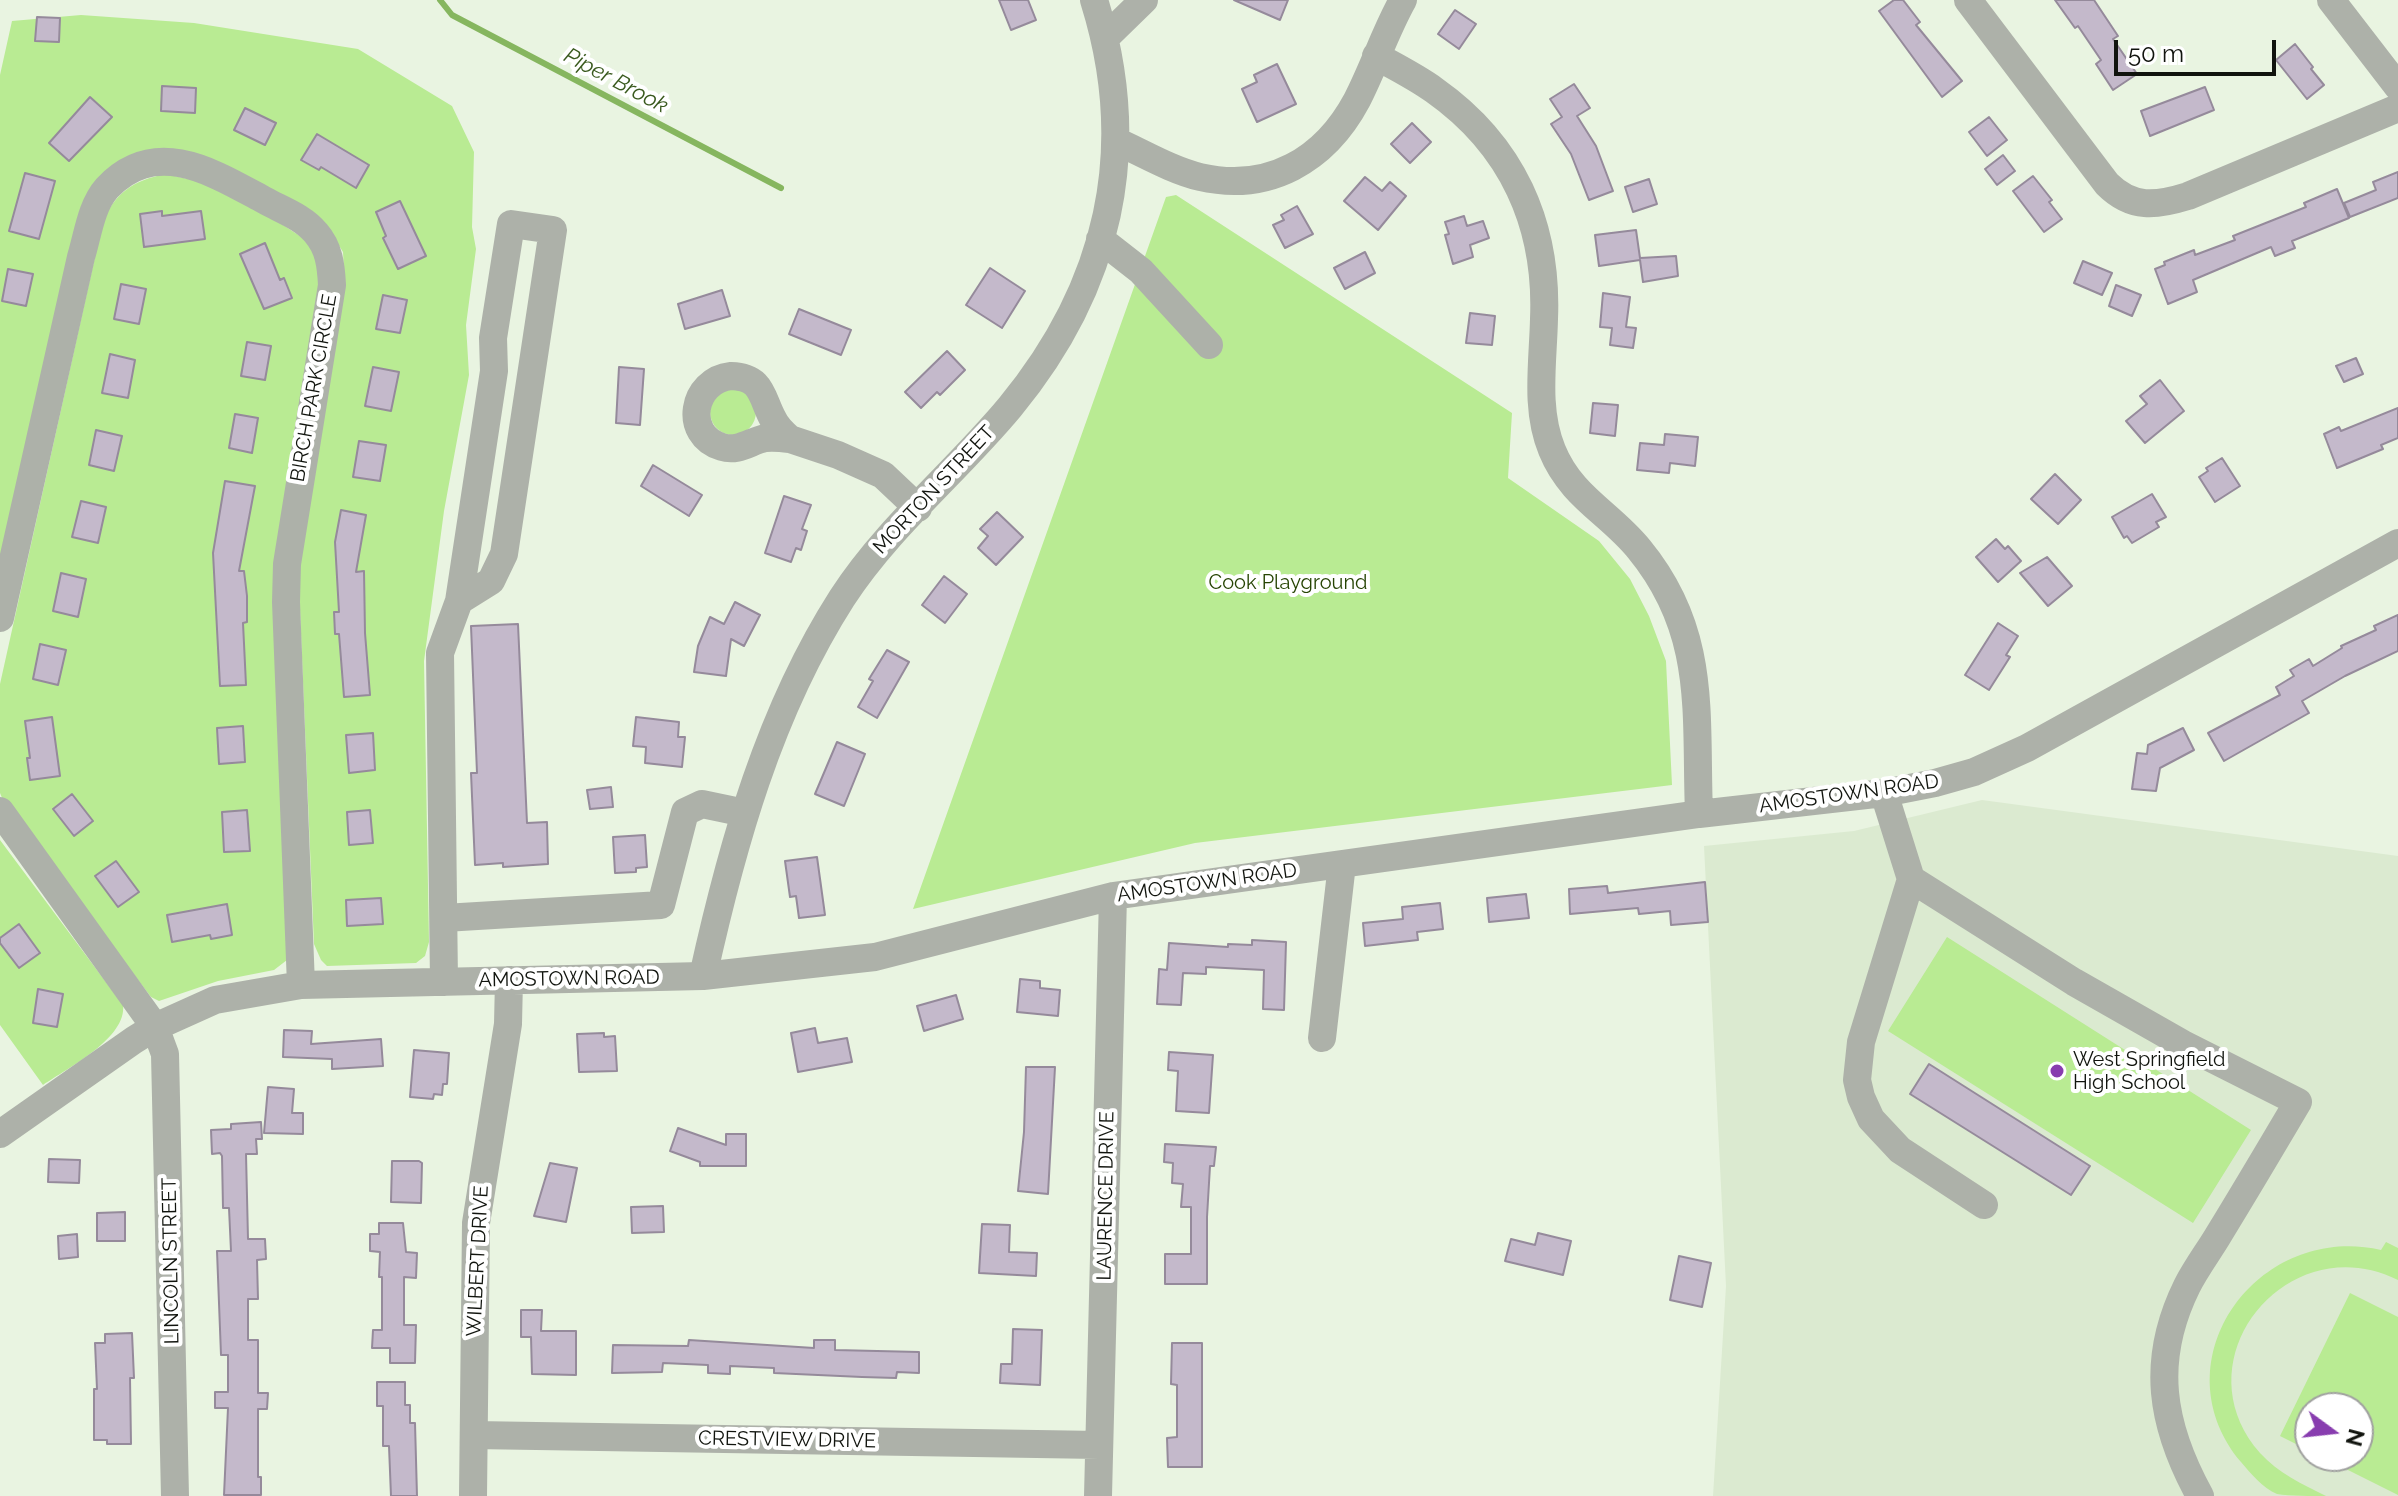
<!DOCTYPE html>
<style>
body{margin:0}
#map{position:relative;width:2398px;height:1496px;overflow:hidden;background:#e9f4e1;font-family:Raleway,sans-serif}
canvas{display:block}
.north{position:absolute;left:2294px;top:1392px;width:80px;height:80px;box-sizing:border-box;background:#fff;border:2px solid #a0a19f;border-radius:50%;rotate:105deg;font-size:22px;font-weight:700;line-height:32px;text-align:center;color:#11140e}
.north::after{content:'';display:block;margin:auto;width:28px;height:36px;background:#883daf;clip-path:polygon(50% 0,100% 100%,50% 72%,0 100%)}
.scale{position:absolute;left:2114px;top:40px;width:162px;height:36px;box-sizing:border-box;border:4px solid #11140e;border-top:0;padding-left:10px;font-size:24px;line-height:28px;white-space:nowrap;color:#11140e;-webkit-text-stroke:6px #fff;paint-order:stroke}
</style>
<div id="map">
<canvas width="2398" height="1496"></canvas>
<div class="north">N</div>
<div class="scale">50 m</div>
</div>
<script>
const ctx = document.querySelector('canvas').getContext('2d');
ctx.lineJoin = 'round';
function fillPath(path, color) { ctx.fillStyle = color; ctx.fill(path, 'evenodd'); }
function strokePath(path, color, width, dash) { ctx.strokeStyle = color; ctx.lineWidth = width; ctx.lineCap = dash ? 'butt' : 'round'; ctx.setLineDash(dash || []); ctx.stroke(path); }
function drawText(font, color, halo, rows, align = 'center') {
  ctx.font = font + ' Raleway,sans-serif'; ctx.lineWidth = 8; ctx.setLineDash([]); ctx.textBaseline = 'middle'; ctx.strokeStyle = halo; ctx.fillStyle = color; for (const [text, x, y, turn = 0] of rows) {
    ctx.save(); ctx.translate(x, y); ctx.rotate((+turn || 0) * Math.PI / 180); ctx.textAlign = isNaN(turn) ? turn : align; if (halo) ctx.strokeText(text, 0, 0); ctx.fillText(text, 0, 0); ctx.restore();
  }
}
fillPath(new Path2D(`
 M1982 800 2398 856V1496H1713L1726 1286 1704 846 1854 831ZM2310 1408H2358V1456H2310Z`), '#dbead0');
fillPath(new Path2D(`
 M81 15 194 23 358 49 452 106 474 152 472 227 476 249 466 325 469 375 444 511 424 661 429 942 425 956 416 963 327 966 321 960 314 944 299 586 301 548 345 288 343 252 324 222 219 164 109 172 0 573V75L12 21Z
 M166 174 201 182 277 221 309 242 323 275 281 530 287 960 274 970 218 981 159 1001 151 997 5 805 0 793V684L102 225C113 194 133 180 166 174Z
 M1176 195 1512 413 1508 478 1599 541 1630 579 1649 616 1666 661 1672 785 1195 843 913 909 1166 197Z
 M710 412a23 23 0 1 1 46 0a23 23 0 1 1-46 0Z
 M0 840 123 1005C127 1038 68 1068 43 1085L0 1025Z
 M1947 937 2251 1130 2193 1223 1888 1031Z
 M2386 1242 2398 1248V1280C2288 1225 2178 1359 2260 1453 2278 1473 2302 1484 2326 1496 2312 1496 2290 1496 2277 1494 2263 1488 2251 1474 2241 1462 2157 1361 2257 1222 2381 1250Z
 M2350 1293 2398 1317V1495L2320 1456H2358V1408H2310V1451L2280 1436Z`), '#b9eb93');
strokePath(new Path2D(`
 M440 0 452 15 781 188`), '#86b65f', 6);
const building = new Path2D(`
 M999 0H1028L1036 20 1011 30Z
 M1234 0H1288L1280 20Z
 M1894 0H1903L1920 22 1916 25 1962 81 1942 97 1879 11Z
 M2055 0H2094L2118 36 2113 39 2137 74 2113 90 2096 64 2101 60 2078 26 2075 28Z
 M1455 10 1476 24 1459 49 1438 34Z
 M37 17 60 18 59 42 35 41Z
 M2295 44 2313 67 2311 69 2324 85 2307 99 2276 60Z
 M1277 64 1296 104 1257 122 1242 89 1257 82 1254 75Z
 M1574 84 1590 108 1577 116 1596 146 1613 191 1589 200 1571 154 1551 124 1562 117 1550 99Z
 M162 86 196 88 195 113 161 111Z
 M2205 87 2214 110 2150 136 2141 111Z
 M90 97 112 117 69 161 49 143Z
 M245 108 276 123 265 145 234 130Z
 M1989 117 2007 140 1987 156 1969 132Z
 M1412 123 1431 142 1410 163 1391 144Z
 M317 134 369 165 356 188 321 167 319 170 301 160Z
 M2003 155 2015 171 1997 185 1985 169Z
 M2398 172V198L2350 217 2344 203 2376 190 2373 182Z
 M25 173 55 181 39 239 9 231Z
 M2033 176 2052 200 2049 202 2062 219 2044 232 2013 191Z
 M1365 177 1382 191 1390 182 1406 196 1378 230 1344 201Z
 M1649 179 1657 204 1633 212 1625 187Z
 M2337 189 2349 218 2292 241 2295 248 2275 256 2271 247 2193 280 2197 292 2168 304 2155 269 2165 265 2164 262 2194 250 2195 255 2235 240 2233 236 2306 207 2304 203Z
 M400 201 426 256 398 269 383 238 386 236 376 212Z
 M1297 206 1313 234 1285 248 1273 225 1284 220 1281 215Z
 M162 211V216L201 211 205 239 144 247 140 214Z
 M1464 216 1467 226 1483 221 1489 238 1470 245 1473 257 1453 264 1445 235 1449 234 1445 222Z
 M1636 230 1640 258 1676 256 1678 276 1643 282 1640 260 1599 266 1595 235Z
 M265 243 280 280 284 278 292 298 264 309 240 254Z
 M1365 252 1375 273 1345 289 1334 268Z
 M2083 261 2112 273 2102 295 2074 283Z
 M990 268 1025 291 1002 328 966 305Z
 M8 269 33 274 26 306 2 301Z
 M121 284 146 289 139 324 114 319Z
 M2116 285 2141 295 2132 316 2109 306Z
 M722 290 730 316 685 329 678 304Z
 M1603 293 1630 297 1626 327 1636 328 1633 348 1610 345 1612 328 1600 327Z
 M383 295 407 300 400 333 376 329Z
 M799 309 851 330 841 355 789 334Z
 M1470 313 1495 316 1492 345 1466 343Z
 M247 342 271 346 265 380 241 376Z
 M947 351 965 370 940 395 937 392 921 408 905 392Z
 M110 354 135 360 128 398 102 393Z
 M2356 358 2363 374 2344 382 2336 366Z
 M373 367 399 372 391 411 365 406Z
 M619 367 644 369 640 425 616 423Z
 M2160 380 2184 411 2145 443 2126 421 2147 404 2140 396Z
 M1593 403 1618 405 1615 436 1590 433Z
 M2398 408V438L2381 445 2383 449 2337 468 2324 434 2339 427 2341 431Z
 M235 414 258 418 252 453 229 448Z
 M96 430 122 436 114 471 89 465Z
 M1665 434 1698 437 1695 466 1670 463 1669 473 1637 470 1640 443 1664 445Z
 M359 441 386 445 380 481 353 477Z
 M2222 458 2240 486 2215 502 2199 477 2208 471 2206 468Z
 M653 465 702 495 689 516 641 486Z
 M2055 474 2081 500 2058 524 2031 499Z
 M225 481 255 486 239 571H244L247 596V622L243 623 246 685 220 686 213 553Z
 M2152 494 2166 517 2156 522 2159 527 2132 543 2127 536 2124 538 2112 517Z
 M784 496 811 505 802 529 807 531 801 550 796 548 791 562 765 553Z
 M81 501 106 507 98 543 72 537Z
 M341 510 366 515 356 572 364 571 365 633 370 695 344 697 339 634H335L334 612H339L335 542Z
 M997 512 1023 537 996 565 978 548 988 536 980 529Z
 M1996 539 2005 549 2008 546 2021 561 1998 582 1976 557Z
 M2047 557 2072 586 2048 606 2020 573Z
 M61 573 86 579 78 617 53 611Z
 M944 576 967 594 945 623 922 605Z
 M735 602 760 615 744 646 731 639 726 676 694 672 698 646 710 617 724 624Z
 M2398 615V651L2345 676 2302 701 2309 713 2224 761 2208 733 2280 695 2276 687 2294 676 2290 670 2309 659 2313 666 2342 648 2341 646 2376 630 2374 626Z
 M1998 623 2018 636 2006 655 2010 657 1989 690 1965 675Z
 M518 624 527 823 547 822 548 864 503 867V863L475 865 471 773H477L471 626Z
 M40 644 66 650 58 685 33 679Z
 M887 650 909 662 877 718 858 707 873 681 869 679Z
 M52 717 60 776 30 780 27 758H30L25 721Z
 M636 717 679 722 678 737H685L682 767 645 763 646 747 633 746Z
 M243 726 245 762 219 764 217 728Z
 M2183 728 2194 750 2160 768 2156 791 2132 789 2137 753 2147 754 2148 745Z
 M373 733 375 770 349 773 346 735Z
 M837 742 865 754 844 806 815 794Z
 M611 787 613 807 590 809 587 790Z
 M72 794 93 821 74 836 53 809Z
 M247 810 250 851 224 852 222 812Z
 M370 810 373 843 349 845 347 812Z
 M645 835 647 867 636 868V872L615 873 613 837Z
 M817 857 825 915 799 918 796 896 790 897 785 861Z
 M116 861 139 892 118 907 95 876Z
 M1705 882 1708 922 1671 925 1670 911 1639 914 1638 908 1570 914 1569 889 1607 886 1608 893Z
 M1526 894 1529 918 1489 922 1487 898Z
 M381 898 383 924 347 926 346 900Z
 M1440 903 1443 929 1417 932 1418 940 1365 946 1363 923 1403 919 1402 907Z
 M227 904 232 935 211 939 210 935 172 942 167 915Z
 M19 924 40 953 19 968 0 943V938Z
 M1252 940 1286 942 1284 1010 1263 1009 1264 970 1206 967V974L1183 973 1181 1005 1157 1004 1159 969 1167 970 1169 943 1228 947V944L1252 945Z
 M1020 979 1040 981V988L1060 990 1058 1016 1017 1012Z
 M38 989 63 994 57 1027 33 1023Z
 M956 995 963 1019 924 1031 917 1006Z
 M815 1028 818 1043 847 1038 852 1062 798 1072 791 1033Z
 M284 1030 312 1031 311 1044 381 1039 383 1066 332 1069V1059L283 1057Z
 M604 1033V1037L615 1036 617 1071 579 1072 577 1034Z
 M414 1050 449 1053 447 1084H443L442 1095 434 1094 433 1099 410 1097Z
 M1169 1052 1213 1055 1209 1113 1176 1111 1178 1071 1168 1070Z
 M1929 1064 2090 1166 2071 1195 1910 1094Z
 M1026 1067H1055L1048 1194 1018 1191 1024 1132Z
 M268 1087 294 1089 292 1113H303V1134L264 1133Z
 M261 1122 262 1139H256L257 1154H246L248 1239H265L266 1259 257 1260 258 1299H248V1340H258V1393H268L267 1409H258V1477H261V1495H224L228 1408H215V1392H228V1355H221L217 1251H231L229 1208H223L222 1156 220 1153 212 1154 211 1130 231 1129V1124Z
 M678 1128 726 1145V1134H746V1166H700V1162L670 1151Z
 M1165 1144 1216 1147 1214 1166H1210L1207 1217V1284H1165V1254H1191V1207H1181L1183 1184 1172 1183 1173 1163 1164 1162Z
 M49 1159 80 1160 79 1183 48 1182Z
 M392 1161H419L422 1163 421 1203 391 1202Z
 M550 1163 577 1168 566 1222 534 1216Z
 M663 1206 664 1232 632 1233 631 1207Z
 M125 1212V1241H97V1213Z
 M379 1223H403L406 1252 417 1253 416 1278 404 1277V1325H416L415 1363H390V1348H372L373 1330H382V1277H379L380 1252 370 1251V1234H379Z
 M982 1224 1010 1225 1009 1252 1037 1253 1036 1276 979 1273Z
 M1538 1233 1571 1241 1563 1275 1505 1261 1511 1239 1535 1245Z
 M77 1234 78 1257 59 1259 58 1236Z
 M1679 1256 1711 1263 1702 1307 1670 1300Z
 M521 1310H542L541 1331H576V1375L532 1374 531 1337H521Z
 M1013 1329 1042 1330 1040 1385 1000 1383 1001 1364H1012Z
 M132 1333 134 1378H130L131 1444H107V1440H94V1389H97L95 1343H105V1334Z
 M689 1340 814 1348V1340H835V1350L919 1352V1373L897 1372 896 1378 862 1377 774 1373V1368L730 1366V1374L708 1373V1365L663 1363 662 1372 612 1373 613 1345 688 1346Z
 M1172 1343H1202V1467H1168L1167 1438 1177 1437V1385L1171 1384Z
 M377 1382H405V1405H410V1423H415L417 1496H391L389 1446H383V1406H377Z`);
fillPath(building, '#c4b9cb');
strokePath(building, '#958a9b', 2);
strokePath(new Path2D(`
 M1968 0 2107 184C2132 209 2156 206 2188 196L2398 108
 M2331 0 2398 87
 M1105 38 1144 0
 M1376 56C1396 67 1416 77 1434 90 1512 145 1548 224 1544 319 1543 363 1535 409 1552 450 1571 497 1610 513 1639 549 1708 633 1695 714 1699 814
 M1116 141C1143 153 1171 170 1200 177 1269 193 1325 160 1357 100 1374 67 1385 32 1403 0
 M1100 239 1141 271 1209 345
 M731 376C763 377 761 397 773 419 777 428 783 433 790 439 782 438 773 437 765 438 749 442 738 452 722 447 682 435 692 380 731 376Z
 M790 439 838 455 883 475 918 508
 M0 618 81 257C88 234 91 206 107 188 156 136 214 173 264 200 282 210 303 217 316 233 329 248 331 265 332 285L287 564 286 602 301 985
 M1884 793 1911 879 2074 982 2183 1044 2298 1102C2272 1146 2246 1190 2219 1234 2209 1251 2196 1268 2187 1286 2150 1361 2161 1425 2200 1496
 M0 811 155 1027 165 1054 175 1496
 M1911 879 1861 1042 1857 1080 1861 1097 1871 1119 1900 1150 1984 1205
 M444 918 661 905 685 812 702 804 745 813
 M703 976C732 845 769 712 842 598 888 527 956 472 1010 407 1109 287 1141 150 1094 0
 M444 982 440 653 459 601 494 371 493 338 511 224 553 230 504 554 491 581 459 601
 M1322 1038 1342 864
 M0 1134 134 1040 155 1027 215 1000 301 985 703 976 875 957 1113 896 1699 814 1884 793 1935 783 1974 772 2027 748 2398 543
 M474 1435 1099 1445
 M473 1496 476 1223 508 1024 509 980
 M1098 1496 1113 896`), '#adb1a9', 28);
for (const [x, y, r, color] of [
 [2057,1071,8,"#883daf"]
]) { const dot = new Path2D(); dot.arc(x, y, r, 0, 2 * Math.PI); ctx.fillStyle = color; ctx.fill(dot); strokePath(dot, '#fff', 3); }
drawText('20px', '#11140e', '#fff', [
 ["BIRCH PARK CIRCLE",314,388,-80],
 ["MORTON STREET",934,490,-47],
 ["AMOSTOWN ROAD",1849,794,-8],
 ["AMOSTOWN ROAD",1207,883,-8],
 ["AMOSTOWN ROAD",569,979,-1],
 ["LAURENCE DRIVE",1106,1196,-89],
 ["LINCOLN STREET",171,1261,-91],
 ["WILBERT DRIVE",478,1261,-87],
 ["CRESTVIEW DRIVE",787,1440,1]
]);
drawText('20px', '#264403', '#fff', [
 ["Cook Playground",1288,583]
]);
drawText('20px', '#11140e', '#fff', [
 ["West Springfield",2073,1060],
 ["High School",2073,1083]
], 'left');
drawText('italic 22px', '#3a5a1e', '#fff', [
 ["Piper Brook",616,81,28]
]);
</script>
